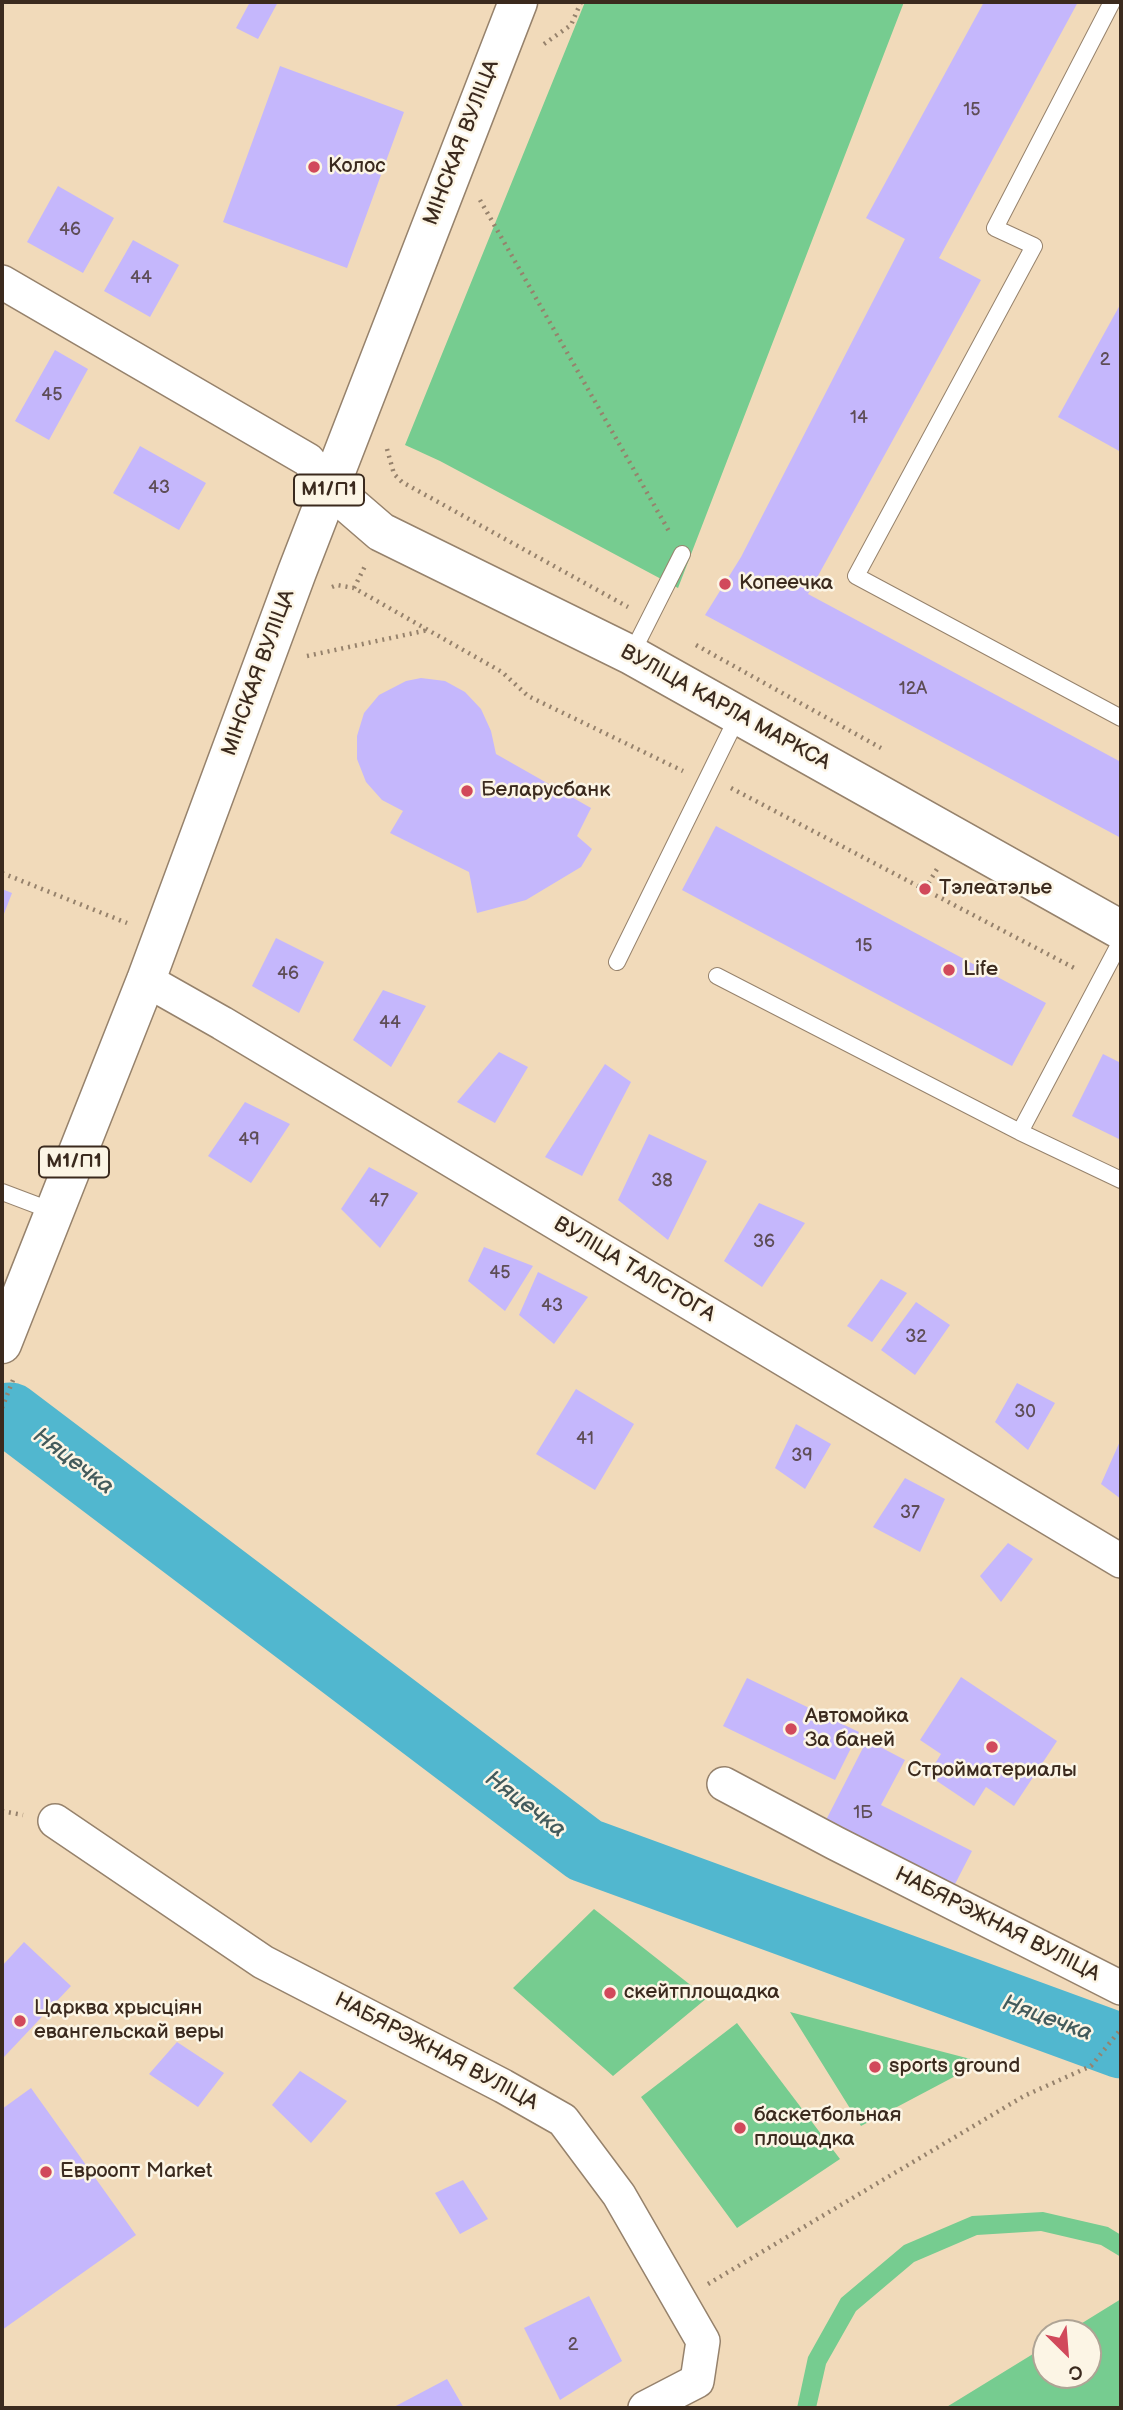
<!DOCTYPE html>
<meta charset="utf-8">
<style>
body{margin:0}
#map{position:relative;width:1123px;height:2410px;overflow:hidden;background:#f1daba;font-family:"Balsamiq Sans",sans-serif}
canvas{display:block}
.frame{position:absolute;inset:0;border:4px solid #3b2a1e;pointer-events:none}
.north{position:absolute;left:1032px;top:2319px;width:70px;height:70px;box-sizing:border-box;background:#fcf5e5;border:2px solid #afa495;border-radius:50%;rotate:155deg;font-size:19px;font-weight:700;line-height:28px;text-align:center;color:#3b2a1e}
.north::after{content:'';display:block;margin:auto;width:24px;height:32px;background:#d1495b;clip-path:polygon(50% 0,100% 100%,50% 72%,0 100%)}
</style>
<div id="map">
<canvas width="1123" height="2410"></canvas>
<div class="frame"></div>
<div class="north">С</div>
</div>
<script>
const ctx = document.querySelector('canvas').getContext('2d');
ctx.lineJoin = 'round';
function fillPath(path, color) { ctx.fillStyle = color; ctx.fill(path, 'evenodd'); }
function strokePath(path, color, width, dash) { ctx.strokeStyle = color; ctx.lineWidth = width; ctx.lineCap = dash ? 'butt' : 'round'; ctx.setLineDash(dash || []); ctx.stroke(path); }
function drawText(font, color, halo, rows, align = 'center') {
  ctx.font = font + ' "Balsamiq Sans",sans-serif'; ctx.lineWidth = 5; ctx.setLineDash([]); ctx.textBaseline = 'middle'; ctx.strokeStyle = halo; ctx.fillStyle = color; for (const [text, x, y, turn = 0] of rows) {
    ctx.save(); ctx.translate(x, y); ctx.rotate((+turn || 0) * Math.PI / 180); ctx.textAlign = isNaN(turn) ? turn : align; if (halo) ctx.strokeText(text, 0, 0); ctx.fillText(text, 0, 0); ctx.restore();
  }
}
fillPath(new Path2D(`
 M585 2H904L678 588 440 461 405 445Z
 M594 1909 707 1998 613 2076 513 1988Z
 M790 2012 982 2062 861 2126Z
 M737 2023 840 2159 737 2228 641 2097Z
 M1043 2212 1108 2227 1121 2235V2257L1101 2245 1041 2231 977 2235 914 2262 856 2311 826 2364 816 2408H797L808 2357 841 2298 904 2245 972 2216Z
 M1121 2299V2408H945L1046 2346V2375H1088V2333H1066Z`), '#76cc90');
strokePath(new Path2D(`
 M10 1415 585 1850 1121 2046`), '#51b7cf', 65);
fillPath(new Path2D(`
 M250 2H278L258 39 236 28Z
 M984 2H1078L939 258 981 280 808 594 1121 762V838L705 615 741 557 905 239 866 218Z
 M280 66 404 112 347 268 223 222Z
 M58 186 114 218 83 273 27 242Z
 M133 240 179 265 150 317 104 291Z
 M1121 303V452L1058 417Z
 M55 350 88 369 49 440 15 421Z
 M140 446 206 483 179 530 113 493Z
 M421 678 445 681 465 692 481 709 491 731 496 754 591 808 577 836 592 849 581 867 526 900 477 913 469 872 390 833 403 811 382 800 366 782 357 759V736L364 713 379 695 406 681Z
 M716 826 1046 1003 1012 1066 682 890Z
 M2 889 12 893 2 919Z
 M276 938 324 962 299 1013 252 986Z
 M383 990 426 1006 391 1067 353 1040Z
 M499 1052 528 1067 495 1123 457 1102Z
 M1103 1054 1121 1063V1140L1072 1116Z
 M605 1064 631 1082 582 1176 545 1157Z
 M245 1102 290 1124 251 1183 208 1156Z
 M649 1134 707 1161 668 1240 618 1200Z
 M369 1167 418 1193 380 1248 341 1209Z
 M759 1203 805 1223 762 1287 724 1261Z
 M484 1247 533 1266 505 1311 468 1281Z
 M538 1272 588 1297 554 1344 519 1315Z
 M881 1279 907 1293 872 1342 847 1326Z
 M916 1302 950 1325 915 1375 881 1350Z
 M1017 1383 1055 1403 1028 1450 995 1422Z
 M576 1389 634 1424 595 1490 536 1454Z
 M796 1424 831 1444 805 1489 775 1468Z
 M1121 1439V1499L1101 1484Z
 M905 1478 945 1499 920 1552 873 1527Z
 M1008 1543 1033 1559 1001 1602 980 1576Z
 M961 1677 1057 1741 1014 1806 986 1787 974 1806 928 1775 941 1754 920 1740Z
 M747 1678 859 1732 835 1780 723 1726Z
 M867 1740 905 1760 881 1805 972 1851 954 1886 826 1820Z
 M24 1942 71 1986 4 2057 2 2055V1966Z
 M177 2042 224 2073 198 2107 149 2074Z
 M300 2071 347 2101 311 2143 272 2105Z
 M31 2088 136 2235 2 2330V2109Z
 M463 2180 488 2219 460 2234 435 2193Z
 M589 2296 622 2361 560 2400 524 2328Z
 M447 2379 464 2408H392Z`), '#c5b7fc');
const lane = new Path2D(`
 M1112 2 995 228 1034 246 856 576 1121 718
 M631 655 682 554
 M1121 941 1020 1132 1121 1180
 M617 962 738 716
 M717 976 1020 1132
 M2 1192 55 1212`);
const street = new Path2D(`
 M2 282 308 460 330 488
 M146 980 222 1023 1121 1561
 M724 1784 835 1843 1121 1988
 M55 1821 263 1962 503 2086 563 2120 619 2195 703 2341 697 2381 645 2408`);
const secondary = new Path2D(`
 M330 488 381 532 631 655 1121 930`);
const primary = new Path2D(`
 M2 1344 146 980 297 572 518 2`);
strokePath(lane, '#96826c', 18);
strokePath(street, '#96826c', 36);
strokePath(secondary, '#96826c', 41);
strokePath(primary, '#96826c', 41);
strokePath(new Path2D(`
 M544 44 571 25 581 2
 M480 200 670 533
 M387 449 394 474 402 482 628 607
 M332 587 337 585 354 588 502 672 528 696 683 771
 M354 588 366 564
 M696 645 881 748
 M307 656 428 630
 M731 788 1076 969
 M2 873 127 923
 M925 889 937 869
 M2 1408 13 1380
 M2 1811 23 1815
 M708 2284 1024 2096 1091 2066 1121 2029`), '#96826c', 4.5, [2, 5]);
strokePath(lane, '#fff', 16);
strokePath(street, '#fff', 33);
strokePath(secondary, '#fff', 38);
strokePath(primary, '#fff', 38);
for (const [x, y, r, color] of [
 [314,167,7,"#d1495b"],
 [725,584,7,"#d1495b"],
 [467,791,7,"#d1495b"],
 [925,889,7,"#d1495b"],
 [949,970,7,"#d1495b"],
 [791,1729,7,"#d1495b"],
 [992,1747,7,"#d1495b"],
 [610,1993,7,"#d1495b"],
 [20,2021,7,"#d1495b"],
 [875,2067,7,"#d1495b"],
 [740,2128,7,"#d1495b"],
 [46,2172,7,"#d1495b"]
]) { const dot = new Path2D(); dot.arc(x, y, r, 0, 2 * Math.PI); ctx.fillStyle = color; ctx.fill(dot); strokePath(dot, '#fcf5e5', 2.5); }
drawText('18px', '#5e4d56', null, [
 ["15",972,110],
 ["46",70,230],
 ["44",141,278],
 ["2",1105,360],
 ["45",52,395],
 ["14",859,418],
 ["43",159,488],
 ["12А",913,689],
 ["15",864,946],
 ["46",288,974],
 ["44",390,1023],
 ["49",249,1140],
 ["38",662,1181],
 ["47",379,1201],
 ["36",764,1242],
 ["45",500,1273],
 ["43",552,1306],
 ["32",916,1337],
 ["30",1025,1412],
 ["41",585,1439],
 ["39",802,1456],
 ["37",910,1513],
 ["1Б",863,1813],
 ["2",573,2345]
]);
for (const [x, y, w] of [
 [329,490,70],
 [74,1162,70]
]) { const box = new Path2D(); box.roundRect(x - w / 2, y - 15.5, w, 31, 5); ctx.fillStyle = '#fcf5e5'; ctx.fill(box); strokePath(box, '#3b2a1e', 2); }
drawText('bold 19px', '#3b2a1e', null, [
 ["М1/П1",329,490],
 ["М1/П1",74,1162]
]);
drawText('21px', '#3b2a1e', '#fcf5e5', [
 ["МІНСКАЯ ВУЛІЦА",462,143,-69],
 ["МІНСКАЯ ВУЛІЦА",259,673,-70],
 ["ВУЛІЦА КАРЛА МАРКСА",725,708,29],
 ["ВУЛІЦА ТАЛСТОГА",634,1270,31],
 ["НАБЯРЭЖНАЯ ВУЛІЦА",997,1925,27],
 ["НАБЯРЭЖНАЯ ВУЛІЦА",436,2052,28]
]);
drawText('21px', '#3b2a1e', '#fcf5e5', [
 ["Колос",328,167],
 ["Копеечка",739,584],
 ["Беларусбанк",481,791],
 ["Тэлеатэлье",939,889],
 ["Life",963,970],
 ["Автомойка",805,1717],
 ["За баней",805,1741],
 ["Стройматериалы",992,1771,"center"],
 ["скейтплощадка",624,1993],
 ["Царква хрысціян",34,2009],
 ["евангельскай веры",34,2033],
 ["sports ground",889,2067],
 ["баскетбольная",754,2116],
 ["площадка",754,2140],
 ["Евроопт Market",60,2172]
], 'left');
drawText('italic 23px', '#435b5c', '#fcf5e5', [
 ["Няцечка",73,1462,37],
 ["Няцечка",525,1805,37],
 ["Няцечка",1047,2019,20]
]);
</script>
